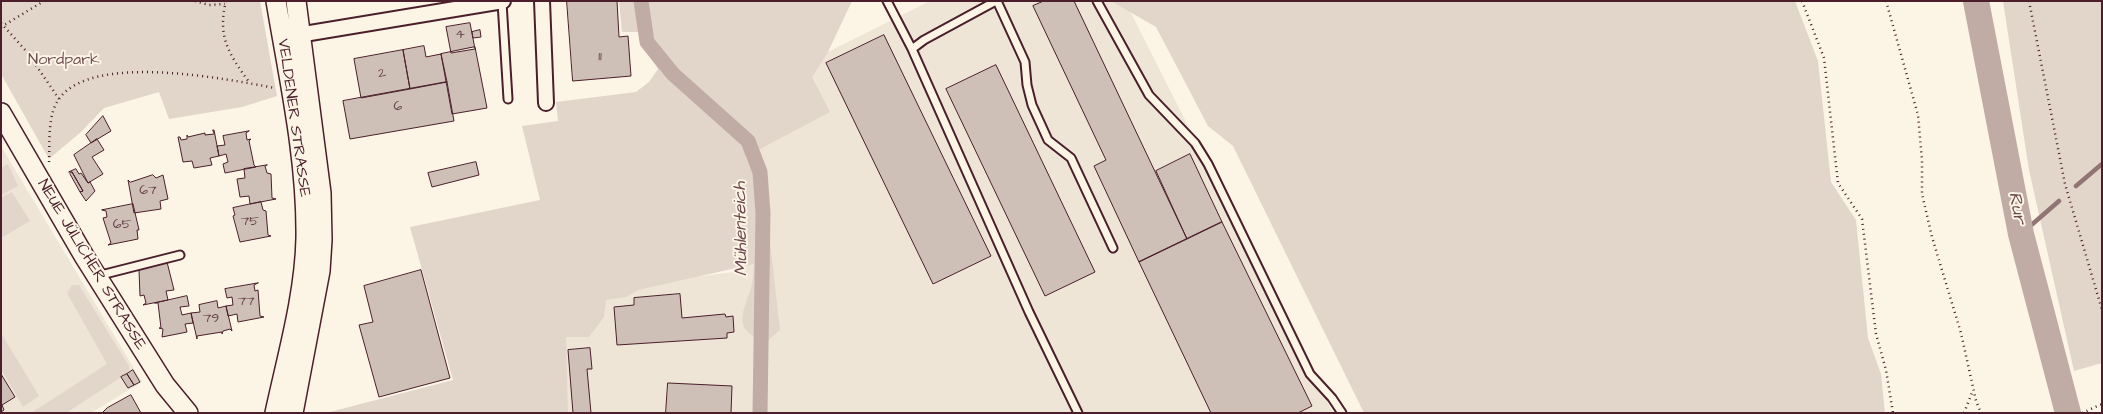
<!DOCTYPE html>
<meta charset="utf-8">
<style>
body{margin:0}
#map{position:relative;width:2103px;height:414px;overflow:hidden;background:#fcf5e5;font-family:"Architects Daughter",sans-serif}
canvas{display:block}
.frame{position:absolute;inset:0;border:2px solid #4a1f2b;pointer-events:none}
</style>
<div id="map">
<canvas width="2103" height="414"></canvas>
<div class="frame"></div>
</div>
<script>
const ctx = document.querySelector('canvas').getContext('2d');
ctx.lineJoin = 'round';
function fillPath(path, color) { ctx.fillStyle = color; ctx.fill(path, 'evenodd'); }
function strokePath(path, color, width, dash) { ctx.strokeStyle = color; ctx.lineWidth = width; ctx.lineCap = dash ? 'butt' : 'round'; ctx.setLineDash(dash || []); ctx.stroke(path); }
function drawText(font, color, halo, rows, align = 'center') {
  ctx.font = font + ' "Architects Daughter",sans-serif'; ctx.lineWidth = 4; ctx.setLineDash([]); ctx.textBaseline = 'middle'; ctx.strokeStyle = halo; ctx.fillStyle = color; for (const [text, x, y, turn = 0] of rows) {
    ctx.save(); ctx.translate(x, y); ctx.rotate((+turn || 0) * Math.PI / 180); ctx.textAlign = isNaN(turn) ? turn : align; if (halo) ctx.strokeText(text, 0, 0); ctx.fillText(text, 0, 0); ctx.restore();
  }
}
fillPath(new Path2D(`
 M930 1H1125L1333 413H540L561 294 742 271 693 119Z
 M1 146 142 382 91 413H1Z`), '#eee5d7');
fillPath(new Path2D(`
 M1 1H260L277 96 242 107 169 119 159 92 104 108 82 131 49 159 1 74Z
 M619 1H852L828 52 812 77 830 112 745 157 755 174 768 189 770 242 780 330 766 342C731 329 743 314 751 288 753 281 753 272 754 264L638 290 626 297 606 300 604 317 589 337H566L568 413H326L453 380 410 227 540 200 522 126 558 121 556 102 636 92 649 82 658 69 643 47 639 32H622Z
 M1111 1H1795L1818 61 1831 182 1856 220 1868 338 1881 374 1885 413H1364L1233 146 1208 126 1156 27Z
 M2003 1H2102V363L2074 371 2029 170Z
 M8 164 18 186 1 195V168Z
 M12 192 30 221 1 238V198Z
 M72 285H79L129 366V372L66 413H31L107 364 67 293Z
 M1 333 39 396 23 407 1 369Z`), '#e2d5ca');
strokePath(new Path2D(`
 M2076 186 2102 164
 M2021 234 2059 201`), '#917474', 4.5);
strokePath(new Path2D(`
 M641 1 647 42 673 74 748 141 760 172 763 213 760 413`), '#c0aca5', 15);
strokePath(new Path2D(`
 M1976 1 2021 234 2068 413`), '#c0aca5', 26);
const building = new Path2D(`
 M567 1H617L619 37 628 36 631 76 573 81Z
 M1044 1H1074L1187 239 1139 262 1094 166 1106 160 1033 6Z
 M470 23 475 49 451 53 446 27Z
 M480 30 481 37 473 38 472 32Z
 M884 35 991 256 933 284 826 63Z
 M424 46 426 57 441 54 447 82 410 89 403 50Z
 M475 47 487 108 452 114 441 54Z
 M403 50 410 89 361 98 354 59Z
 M996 65 1095 272 1045 296 946 89Z
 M447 82 454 121 350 139 343 101Z
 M103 116 111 131 91 143 86 135Z
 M213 130H214L219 156 210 158 212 165 194 168 192 161 183 162 178 137H180L181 140 187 139V135L188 137 205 133V135L214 134Z
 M249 131 246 133 247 140 251 139 249 141 254 165 256 167 225 173 223 164 228 162 226 154 219 156 217 146 225 145 223 136Z
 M97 139 104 150 92 157 103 174 88 183 74 155Z
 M1190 154 1222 222 1187 239 1156 171Z
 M476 162 479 175 432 187 428 173Z
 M267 165 265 166 267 173 271 174 272 198 276 199 250 204 249 196 240 197 237 179 245 178 244 169Z
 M76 169 79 174 81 173 88 183 90 182 95 191 86 201 80 192 83 191 72 172H69Z
 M72 172 83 191 80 192 70 174Z
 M153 175 156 178 163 175 168 199 160 201 161 209 134 213 128 180 130 182Z
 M261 202 263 210 266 211 268 235 271 236 240 242 233 216 235 215 233 208Z
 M133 204 139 230H137L138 239 108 245 111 243 103 218 107 217 106 211 102 210Z
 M1222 222 1312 406 1298 413H1211L1139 262Z
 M167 262 174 290 166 291 168 300 143 305 146 303 144 295 140 296 139 270 135 269Z
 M421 270 450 378 379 397 359 325 373 322 364 286Z
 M258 283 254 285 255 291 258 290 260 316 264 317 238 322 237 314 228 316 226 306 233 305 232 297 227 298 225 289Z
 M680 294 682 318 725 314 726 317 733 316 734 332 727 333V338L617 345 614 307 634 305V298Z
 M187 296 189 306 180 307 182 315 191 313 193 323 185 324 187 332 162 337 163 329 159 328H161L158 303H155Z
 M217 301 218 308 226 306 232 331 230 329 223 331 222 334V332L197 336V339L191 313 200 312 199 305Z
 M590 348 592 369H587L591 413H573L568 350Z
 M133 370 140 382 134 385 127 374Z
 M1 374 15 397 2 405 4 410 1 412Z
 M127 374 134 385 128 388 121 377Z
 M668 383 732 386 731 413H666Z
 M131 395 141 413H102L107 408Z`);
fillPath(building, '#cfc0b7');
strokePath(building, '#4a1f2b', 1);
const lane = new Path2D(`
 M887 1 912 49
 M996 1 924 40 912 49 1029 312 1078 413
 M997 1 1025 62 1027 85 1032 105 1048 140 1071 158 1113 248
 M1097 1 1149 95 1195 143 1208 164 1310 374 1332 398 1342 413
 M502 2 508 99
 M97 276 180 255`);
const street = new Path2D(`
 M542 1 546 103
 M292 36 503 1`);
const secondary = new Path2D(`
 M1 113 84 256 165 385 188 413
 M275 413C287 357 305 295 306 238 307 158 289 79 276 1
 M293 413 320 271 322 240 321 193 296 1`);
strokePath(lane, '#4a1f2b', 11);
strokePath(street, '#4a1f2b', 18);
strokePath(secondary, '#4a1f2b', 22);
strokePath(new Path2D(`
 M195 1 209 5 225 4
 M226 1C217 37 229 54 249 82
 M1802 1 1824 58 1838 183 1862 219 1876 334 1886 370 1893 413
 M1886 1 1918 115 1922 160V194L1932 237 1961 333 1976 401 1981 413
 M2029 1 2065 184 2102 310
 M1 23 27 52 59 99
 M1 27 44 1
 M49 162C50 144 47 115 59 99 92 52 226 79 275 88
 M1964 413 1973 390
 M2082 413 2102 404`), '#4a1f2b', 2.5, [1, 4]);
strokePath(lane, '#fcf5e5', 7);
strokePath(street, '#fcf5e5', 14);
strokePath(secondary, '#fcf5e5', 19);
drawText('14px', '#6b474e', null, [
 ["4",460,35],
 ["11",600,57],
 ["2",382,74],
 ["6",398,107],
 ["67",148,191],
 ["75",250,222],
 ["65",122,225],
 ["77",246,302],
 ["79",211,319]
]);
drawText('16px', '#704c53', '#fcf5e5', [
 ["Nordpark",64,61]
]);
drawText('16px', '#4a1f2b', '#fcf5e5', [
 ["VELDENER STRASSE",293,118,82],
 ["NEUE JÜLICHER STRASSE",91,265,59]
]);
drawText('italic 18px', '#6d4950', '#fcf5e5', [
 ["Rur",2016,208,79],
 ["Mühlenteich",742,229,-91]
]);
</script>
